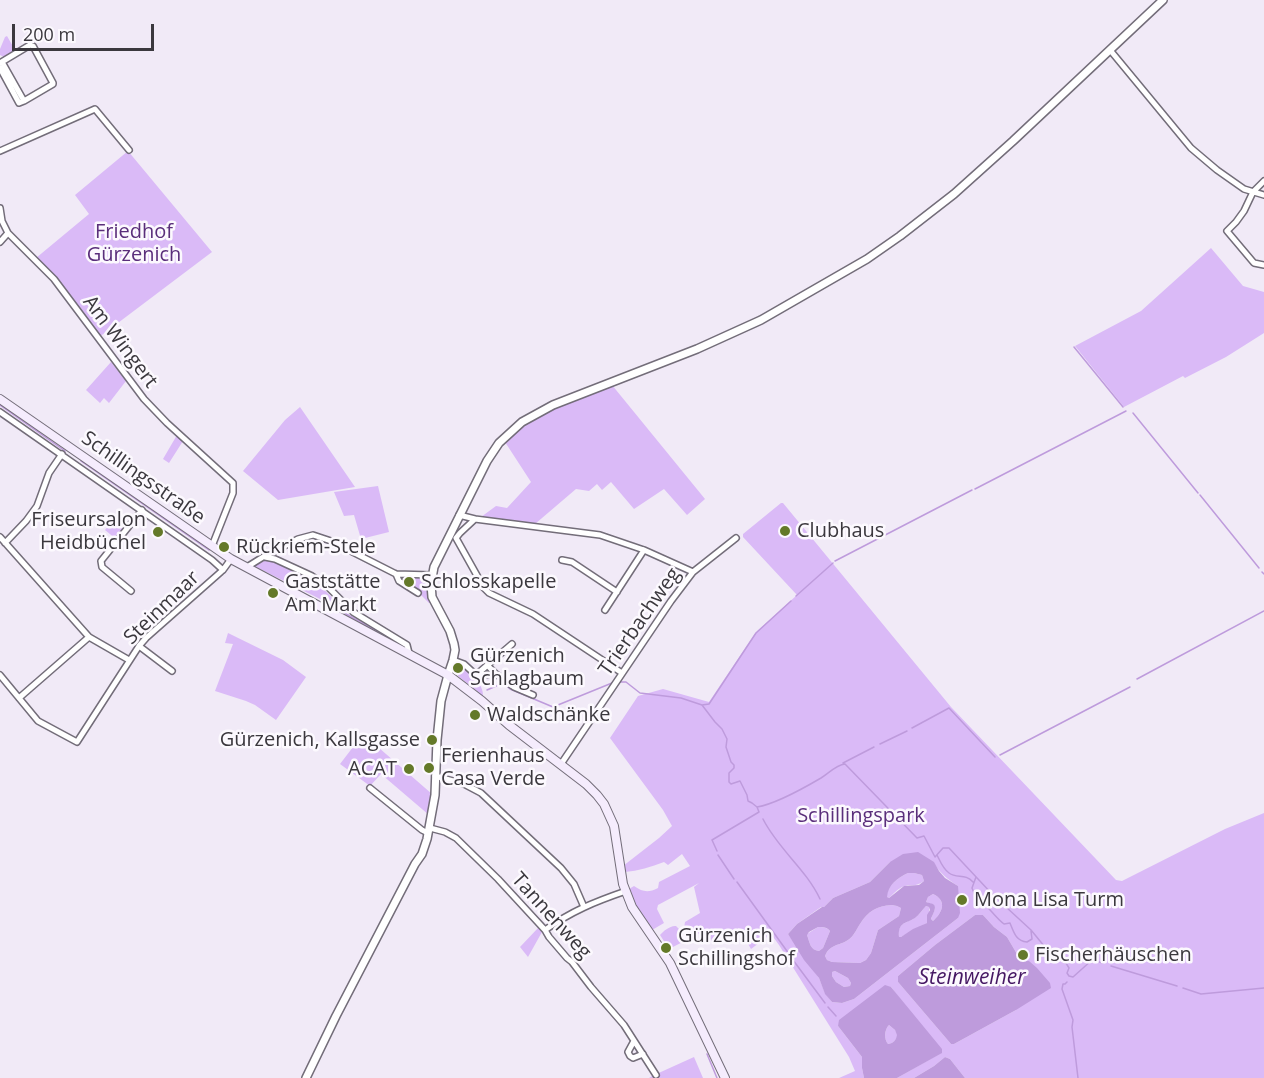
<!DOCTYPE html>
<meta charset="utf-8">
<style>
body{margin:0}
#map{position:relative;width:1264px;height:1078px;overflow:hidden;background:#f1eaf7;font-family:"Open Sans",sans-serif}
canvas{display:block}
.scale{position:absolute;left:12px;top:24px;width:142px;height:27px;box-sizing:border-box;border:3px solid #3b383e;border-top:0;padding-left:8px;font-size:18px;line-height:21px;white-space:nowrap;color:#3b383e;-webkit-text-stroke:4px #fcf9fe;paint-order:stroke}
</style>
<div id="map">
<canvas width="1264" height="1078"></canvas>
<div class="scale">200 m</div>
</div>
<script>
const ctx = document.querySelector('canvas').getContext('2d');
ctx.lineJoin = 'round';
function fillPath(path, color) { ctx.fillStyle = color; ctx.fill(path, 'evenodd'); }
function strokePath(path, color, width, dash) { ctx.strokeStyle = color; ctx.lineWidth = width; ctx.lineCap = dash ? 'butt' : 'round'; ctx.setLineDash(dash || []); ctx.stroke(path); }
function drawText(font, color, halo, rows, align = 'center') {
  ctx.font = font + ' "Open Sans",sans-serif'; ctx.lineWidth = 5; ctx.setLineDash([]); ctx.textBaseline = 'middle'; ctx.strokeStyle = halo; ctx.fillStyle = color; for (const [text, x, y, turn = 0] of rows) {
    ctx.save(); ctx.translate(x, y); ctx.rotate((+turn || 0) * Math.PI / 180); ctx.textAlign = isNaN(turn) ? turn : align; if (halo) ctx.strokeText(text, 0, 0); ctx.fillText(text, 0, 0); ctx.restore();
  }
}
fillPath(new Path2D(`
 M7 36 15 50 4 57 0 55V49L5 37Z
 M128 151 212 252 98 338 36 258 89 214 75 195Z
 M1211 248 1243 286 1264 292V333L1226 357 1185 378 1183 376 1124 407 1075 346 1141 311Z
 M111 362 126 381 109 403 104 398 100 403 86 390Z
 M612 385 705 499 687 515 664 489 634 509 611 482 602 490 597 484 589 491 576 489 535 524 481 517 496 506 507 508 531 482 505 442C535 412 574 400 612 385Z
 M300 407 355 487 278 500 243 471 285 420Z
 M177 435 183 441 169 463 163 459Z
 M378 486 389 532 361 539 354 515 344 516 334 492Z
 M781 503H783L951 707 1116 880 1122 881 1225 829 1264 813V1078H965L950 1059 945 1057 934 1066 914 1078H897L941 1053 891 987 838 1026 862 1057V1068L864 1078H839L855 1071 849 1057 779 945 771 934 751 949 739 928 712 942 703 928 702 932 669 949 660 935C663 931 671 925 676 926L679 929 684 928 685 922 700 913 694 887 699 883 658 905 657 909 664 923 652 930 636 907 629 889 634 886C643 892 648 893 658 888L659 882 690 866 682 854 668 865 664 862C651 867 638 871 625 872L623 866 659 838 672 826 663 810 610 738 638 696 663 689 709 702 756 632 797 595 743 537V534ZM890 862H933C940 873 947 879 958 886V918L854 999 842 1003 832 1002 825 993 819 978 788 934 797 924 821 907H824L833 898 870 882ZM975 915H983L994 927 1007 937 1017 954 1023 961 1016 1010 954 1044H951L898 982V976L935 945Z
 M113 521 123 529 116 539 105 530Z
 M266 560C293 565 317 580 334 600L332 605 254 566Z
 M425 577 429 579 431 602 429 603 420 594 401 580V579Z
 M228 633 283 660 306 677 276 720 255 705 246 701 215 691 233 644 225 643Z
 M459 666C470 670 484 685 483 696L458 676Z
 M363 734 432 794 429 815 381 774 370 786 340 764Z
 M908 873H914L922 875 924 881C915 888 911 883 902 887 898 889 893 894 889 898L886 897C888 885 897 878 908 873Z
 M933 894C948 901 942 913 933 921L931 919 935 909 934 905 926 902 928 897Z
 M892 905 897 906 901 908 899 916 878 930 871 953 866 960 860 963 832 962 827 960 825 956C830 944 839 946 848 940 854 936 856 930 860 924 868 911 877 906 892 905Z
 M926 906 929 907C930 909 928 921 927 923L901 937H899C897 921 907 924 916 917 920 914 923 909 926 906Z
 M818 927C822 927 827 927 830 931L823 948 819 951C810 950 810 943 807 935V934Z
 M538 928 542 932 528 957 520 947Z
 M835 971 848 978 851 983 850 986 844 987 836 982 832 976V972Z
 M889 1025 895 1030 898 1035C896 1040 894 1043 888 1044 884 1039 884 1030 889 1025Z
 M694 1057 703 1078H649L652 1076Z`), '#dabaf7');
fillPath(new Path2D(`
 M918 852 934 862 939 871 945 878 958 886 960 913 958 918 854 999 842 1003 832 1002 825 994 819 978 804 960 788 934 797 924 822 907H824L833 898 870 882 890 862 903 854ZM908 873H914L922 875 924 881 919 885 904 886 889 898 887 897C888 885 897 878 908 873ZM933 894C948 901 942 913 933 921L931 919C932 915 938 907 933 904 931 903 928 903 926 902L928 897ZM892 905 897 906 901 908 899 916 878 930 871 953 866 960 860 963 832 962 827 960 825 956C830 944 839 946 848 940 854 936 856 930 860 924 868 911 877 906 892 905ZM926 906 929 907 930 910 927 915V923L913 929 901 937H899C898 922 905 924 915 918 919 915 922 910 926 906ZM818 927C823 927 827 927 830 931L823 948 819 951C810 950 810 943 807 935L809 932ZM835 971 848 978 851 983 850 986 844 987 836 982 832 976V972Z
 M975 915H983L994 927 1007 937 1017 954 1023 960 1029 961 1037 968 1050 983 1051 988 1016 1010 954 1044H951L898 982V976L935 945Z
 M885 985 891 987 942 1049V1053L897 1078H864L862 1068V1057L838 1026 839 1020ZM889 1025 895 1030 897 1035C896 1040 894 1043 888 1044 884 1039 884 1030 889 1025Z
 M945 1057 950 1059 965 1078H914L934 1066Z`), '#be9bdc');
strokePath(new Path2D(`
 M1074 347 1123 407
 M0 405 65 451
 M1133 413 1198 493
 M81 461 209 550
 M975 489 1126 411
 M1200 495 1259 568
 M835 561 972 490
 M1262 572 1264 574
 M796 596 833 563
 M339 610 396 642
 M1137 679 1264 611
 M620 682H626L640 693 681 698 702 705 715 722 722 729 727 739 726 747 731 762 734 765V768L729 773V782L731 784 740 781 747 795 748 801 752 803 757 807C775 804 804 788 821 778 829 773 836 765 845 764L917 838 924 836 935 857 943 848H949L993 895 1031 930 1049 952H1053L1055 955 1059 956 1062 953 1063 962 1066 963 1069 968 1067 973 1069 976 1073 977 1092 960 1103 963
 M487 690 503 683 510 689 553 707 612 683
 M702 705 709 704 756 633 791 601
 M912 728 949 708 995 757
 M880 744 907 731
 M1000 755 1130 687
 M843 763 874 747
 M763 819C778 849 806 869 820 899
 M717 851 712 840 759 812 757 807
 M718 855 734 879
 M937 855C940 861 943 869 949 873 957 879 965 873 973 882
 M976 877 972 888 976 898C986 902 994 917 1004 924L1010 923C1014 933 1016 941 1027 942L1032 939 1031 931
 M737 882 792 958
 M793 960 825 1003
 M1111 966 1177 986
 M1067 982 1065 984H1063L1062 989 1073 1020 1072 1027 1078 1078
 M1183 988 1201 994 1264 988
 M828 1007 836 1016
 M707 1054 717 1078`), '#be9bdc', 1.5);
const minor = new Path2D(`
 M1110 50 1191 148 1217 170 1244 189 1264 195
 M0 63 30 45 33 46 53 83V84L24 101
 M0 68 19 103 24 101 2 62
 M0 151 95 109 129 150
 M1264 181 1253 192 1244 211 1236 222 1227 231 1254 263 1264 265
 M0 208 2 221 8 233 54 279 144 399 167 423 233 483V493L212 546
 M0 242 8 233
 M0 412 212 560 223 570
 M459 515 475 519 460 533 456 538 484 588 489 593 533 614 622 673
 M475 519 600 535 644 550 693 572
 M0 537 89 637 129 660
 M5 543 26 521 37 506 49 473 62 454
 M265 557 275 559 312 576 327 586 353 612 407 645 409 653
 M562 560 572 562 617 592
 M247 567 263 557 298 539 313 535 331 541 396 574 432 575
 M396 574 399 581 418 593
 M131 591 102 567 101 561 142 510
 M605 610 644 550
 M139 646 172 671
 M453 660 464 664 476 675 512 644
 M496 674 514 687 533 695
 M0 675 38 721 77 742 139 646 146 638 223 570 231 559
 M476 675 496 674 487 665
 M19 698 89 637
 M561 764 671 601 693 572 736 538
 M435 776 464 784 481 793 561 868 574 884 584 907
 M370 788 422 830 428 833
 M430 828 445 832 456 838 498 879 545 930 549 937 567 958 572 962 591 987 624 1025 656 1075
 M545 930C572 911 594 902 626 891
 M634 1041 628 1052 630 1056 633 1058 643 1054`);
const tertiary = new Path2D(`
 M306 1078 336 1016 415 864 422 854 427 839 435 795 437 740 441 701 448 675 453 660 455 650 454 644 450 631 432 597 431 584 434 567 487 461 499 443 522 422 553 405 697 349 761 320 867 259 900 236 954 194 1013 141 1163 0`);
const secondary = new Path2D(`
 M0 399 231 559 448 675 482 701 509 725 586 784 597 795 604 804 614 826 623 884 632 907 670 963 725 1078`);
strokePath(minor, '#736d79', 8);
strokePath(tertiary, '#736d79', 10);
strokePath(secondary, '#736d79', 10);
strokePath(minor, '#fff', 5);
strokePath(tertiary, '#fff', 7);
strokePath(secondary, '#f5ecfd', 8);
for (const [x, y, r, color] of [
 [785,531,6,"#647929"],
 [158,532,6,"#647929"],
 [224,547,6,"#647929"],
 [409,582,6,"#647929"],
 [273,593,6,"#647929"],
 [458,668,6,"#647929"],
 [475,715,6,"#647929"],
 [432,740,6,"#647929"],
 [429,768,6,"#647929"],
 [409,769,6,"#647929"],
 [962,900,6,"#647929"],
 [666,948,6,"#647929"],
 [1023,955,6,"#647929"]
]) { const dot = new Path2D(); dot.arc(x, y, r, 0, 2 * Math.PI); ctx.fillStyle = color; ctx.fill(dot); strokePath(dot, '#fcf9fe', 2); }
drawText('20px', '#5a2e7b', '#fcf9fe', [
 ["Friedhof",134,232],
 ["Gürzenich",134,255],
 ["Schillingspark",861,816]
]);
drawText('20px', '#3b383e', '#fcf9fe', [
 ["Am Wingert",120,342,53],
 ["Schillingsstraße",143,478,35],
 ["Steinmaar",162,608,-44],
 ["Trierbachweg",640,622,-55],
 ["Tannenweg",551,916,48]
]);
drawText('20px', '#3b383e', '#fcf9fe', [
 ["Friseursalon",146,520,"right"],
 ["Heidbüchel",146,543,"right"],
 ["Clubhaus",797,531],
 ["Rückriem-Stele",236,547],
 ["Gaststätte",285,582],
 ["Am Markt",285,605],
 ["Schlosskapelle",421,582],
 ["Gürzenich",470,656],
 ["Schlagbaum",470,679],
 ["Waldschänke",487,715],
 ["Gürzenich, Kallsgasse",420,740,"right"],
 ["Ferienhaus",441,756],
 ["Casa Verde",441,779],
 ["ACAT",397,769,"right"],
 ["Mona Lisa Turm",974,900],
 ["Gürzenich",678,936],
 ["Schillingshof",678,959],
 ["Fischerhäuschen",1035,955]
], 'left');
drawText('italic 21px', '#451763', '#fcf9fe', [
 ["Steinweiher",972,978]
]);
</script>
